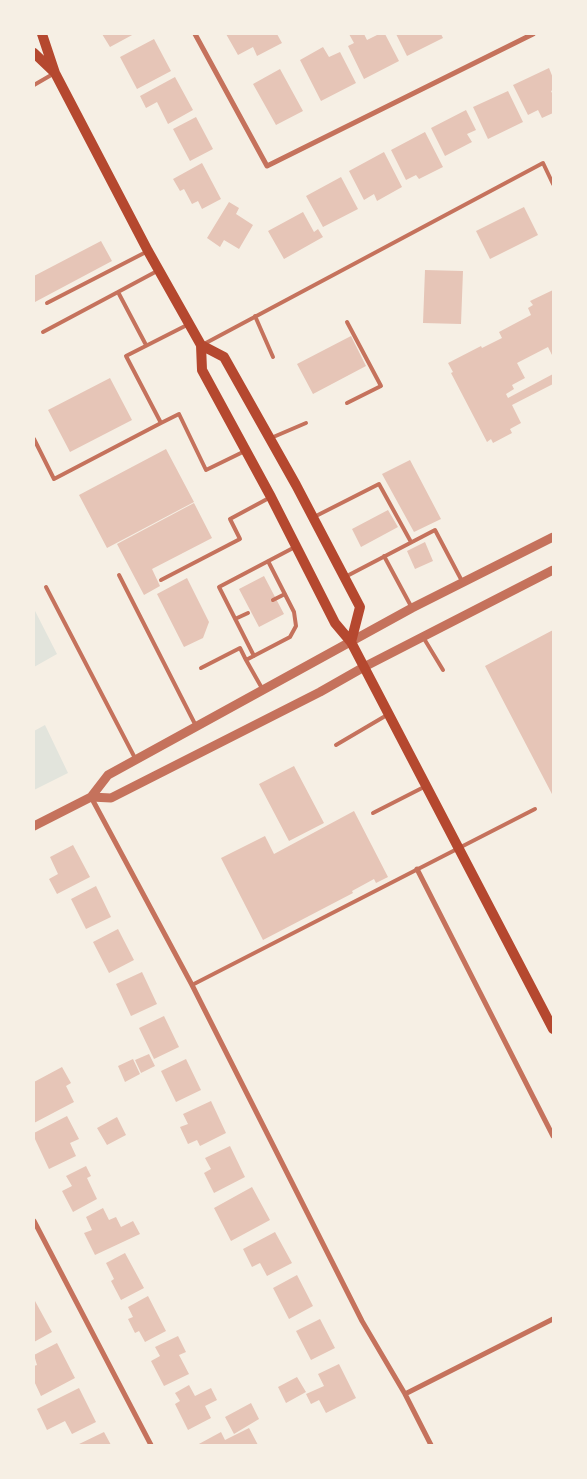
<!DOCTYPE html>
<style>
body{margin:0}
#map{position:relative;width:587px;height:1479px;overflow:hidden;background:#f6efe4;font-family:"Noto Serif",serif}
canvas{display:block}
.frame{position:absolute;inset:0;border:35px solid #f6efe4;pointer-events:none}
</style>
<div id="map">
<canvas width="587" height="1479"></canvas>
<div class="frame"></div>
</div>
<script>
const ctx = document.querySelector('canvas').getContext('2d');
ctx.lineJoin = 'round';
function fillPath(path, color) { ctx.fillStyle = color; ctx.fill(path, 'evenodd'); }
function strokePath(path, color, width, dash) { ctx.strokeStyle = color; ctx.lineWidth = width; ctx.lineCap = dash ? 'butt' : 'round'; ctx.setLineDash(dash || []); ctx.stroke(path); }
fillPath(new Path2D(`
 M34 609 57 654 34 667Z
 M45 725 68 773 34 790V731Z`), '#e2e4dc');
fillPath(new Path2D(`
 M102 34H134L110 47Z
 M226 34H277L282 43 257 56 253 47 238 55Z
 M349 34H364L367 40 379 34H385L399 61 364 79 348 46 354 43Z
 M396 34H441L443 38 407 56Z
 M154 39 171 71 137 89 120 57Z
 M323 47 329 57 340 52 356 83 321 101 300 60Z
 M549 68 553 78V90L551 91 553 95V113L542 118 538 110 528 115 513 85Z
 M280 69 303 111 276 125 253 84Z
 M175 77 193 110 168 124 157 102 146 108 140 96Z
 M508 91 523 122 488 139 473 107Z
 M466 110 476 130 467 134 472 142 445 156 431 128Z
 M196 117 213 149 190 161 173 129Z
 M425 132 443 167 419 179 416 175 406 180 391 150Z
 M384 152 402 187 377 201 374 194 364 200 349 171Z
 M202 163 221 199 202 209 198 201 192 204 184 189 180 191 173 179Z
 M341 177 358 209 323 227 306 196Z
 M229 202 239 208 236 214 253 225 239 249 224 240 220 247 207 238Z
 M524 207 538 235 490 259 476 231Z
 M303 212 314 232 318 229 323 237 284 259 268 231Z
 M101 241 112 261 35 302 34 276Z
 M425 270 463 271 461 324 423 323Z
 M553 290V357L548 347 517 363 525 378 512 385 514 389 506 394 508 398 553 374V384L512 405 521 423 510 429 512 433 493 443 491 439 487 442 451 373 453 372 448 363 481 346 482 348 502 338 499 332 531 315 528 308 533 305 530 301Z
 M351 336 366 366 313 394 297 364Z
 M110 378 132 420 70 452 48 410Z
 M166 449 194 502 107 548 79 495Z
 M410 460 441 519 414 532 382 474Z
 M194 503 212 538 152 569 160 586 144 595 117 544Z
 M388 510 398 527 361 547 352 529Z
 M425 542 433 561 415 569 407 551Z
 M264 576 284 614 259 627 239 589Z
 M187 578 209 622 203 638 184 647 157 594Z
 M553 630V796L485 666Z
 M294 766 324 823 289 841 259 784Z
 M354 811 388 877 376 883 374 879 352 891 353 893 263 940 221 858 265 836 274 854Z
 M73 845 90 877 57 894 49 879 58 874 50 857Z
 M96 886 111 917 86 929 71 899Z
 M118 929 134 960 109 973 93 942Z
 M142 972 157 1004 131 1016 116 984Z
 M164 1016 179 1047 154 1059 139 1028Z
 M149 1054 155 1066 141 1073 135 1060Z
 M133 1059 140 1074 125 1082 118 1066Z
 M186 1059 201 1090 176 1102 161 1071Z
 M62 1067 71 1083 66 1086 74 1102 34 1123V1082Z
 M211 1101 226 1133 200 1146 197 1140 188 1144 180 1127 188 1124 183 1114Z
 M67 1116 79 1139 70 1143 76 1156 49 1169 34 1137V1133Z
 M117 1117 126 1135 107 1145 97 1128Z
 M230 1146 245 1177 214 1193 204 1173 211 1169 205 1158Z
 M86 1166 91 1176 87 1178 97 1199 73 1212 62 1191 72 1186 66 1176Z
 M252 1187 270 1220 231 1241 214 1208Z
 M103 1208 109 1220 116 1217 121 1227 133 1221 140 1234 95 1255 84 1233 92 1230 86 1217Z
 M275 1232 292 1263 267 1276 260 1263 252 1267 243 1249Z
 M125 1253 144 1288 121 1300 111 1281 114 1279 106 1263Z
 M297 1275 313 1306 289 1319 273 1288Z
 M148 1296 166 1331 145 1342 139 1331 135 1333 128 1319 133 1317 128 1307Z
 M35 1301 52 1332 34 1342V1302Z
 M320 1319 335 1348 311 1360 296 1331Z
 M178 1336 186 1352 179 1355 189 1374 164 1386 151 1361 160 1356 155 1347Z
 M57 1343 75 1378 41 1396 34 1381V1366L37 1365 34 1355Z
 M339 1364 356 1398 326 1413 319 1400 311 1404 306 1394 324 1386 318 1374Z
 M297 1377 306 1392 286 1403 278 1387Z
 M189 1385 195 1396 211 1388 217 1400 205 1406 211 1418 188 1430 175 1404 180 1401 175 1393Z
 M79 1388 96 1422 72 1434 65 1421 47 1430 37 1409Z
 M251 1403 259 1419 234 1434 225 1417Z
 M249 1428 258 1445H197L221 1432 225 1440Z
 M104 1432 111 1445H77Z`), '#e6c5b7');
strokePath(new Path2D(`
 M34 85 53 74
 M47 303 148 251
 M255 316 273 357
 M347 322 381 386 347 403
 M43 332 118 292
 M204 344 543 163 553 184
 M146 345 118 292 159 270
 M161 423 179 414 206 470 245 451
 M271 438 306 423
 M34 439 54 479 161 423 126 356 189 324
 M314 517 379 484 411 542
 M384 556 412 608
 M119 575 196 726
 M345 577 435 530 463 583
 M161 580 240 539 230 519 269 498
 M46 587 136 760
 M273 600 285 594
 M235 619 248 613
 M423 637 443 670
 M254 656 219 587 295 547
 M201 668 240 648 246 660
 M263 690 246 660 290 637 296 626 294 612 268 561
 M336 745 387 715
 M373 813 424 787
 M192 985 535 809`), '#c5725c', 4);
strokePath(new Path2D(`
 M195 34 267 166 533 34
 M91 797 192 985 362 1321 405 1394 431 1445
 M417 869 553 1136
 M34 1221 151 1445
 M405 1394 553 1319`), '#c5725c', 5);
strokePath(new Path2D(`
 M91 797 111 798 320 692 364 667 553 570
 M34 826 91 797 108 775 412 608 553 537`), '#c5725c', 9);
strokePath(new Path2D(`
 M42 34 55 73 148 251 201 345 202 370 271 497 335 623 351 642 553 1029
 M34 53 55 73
 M201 345 224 357 296 485 360 607 351 642`), '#b5482f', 10);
</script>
